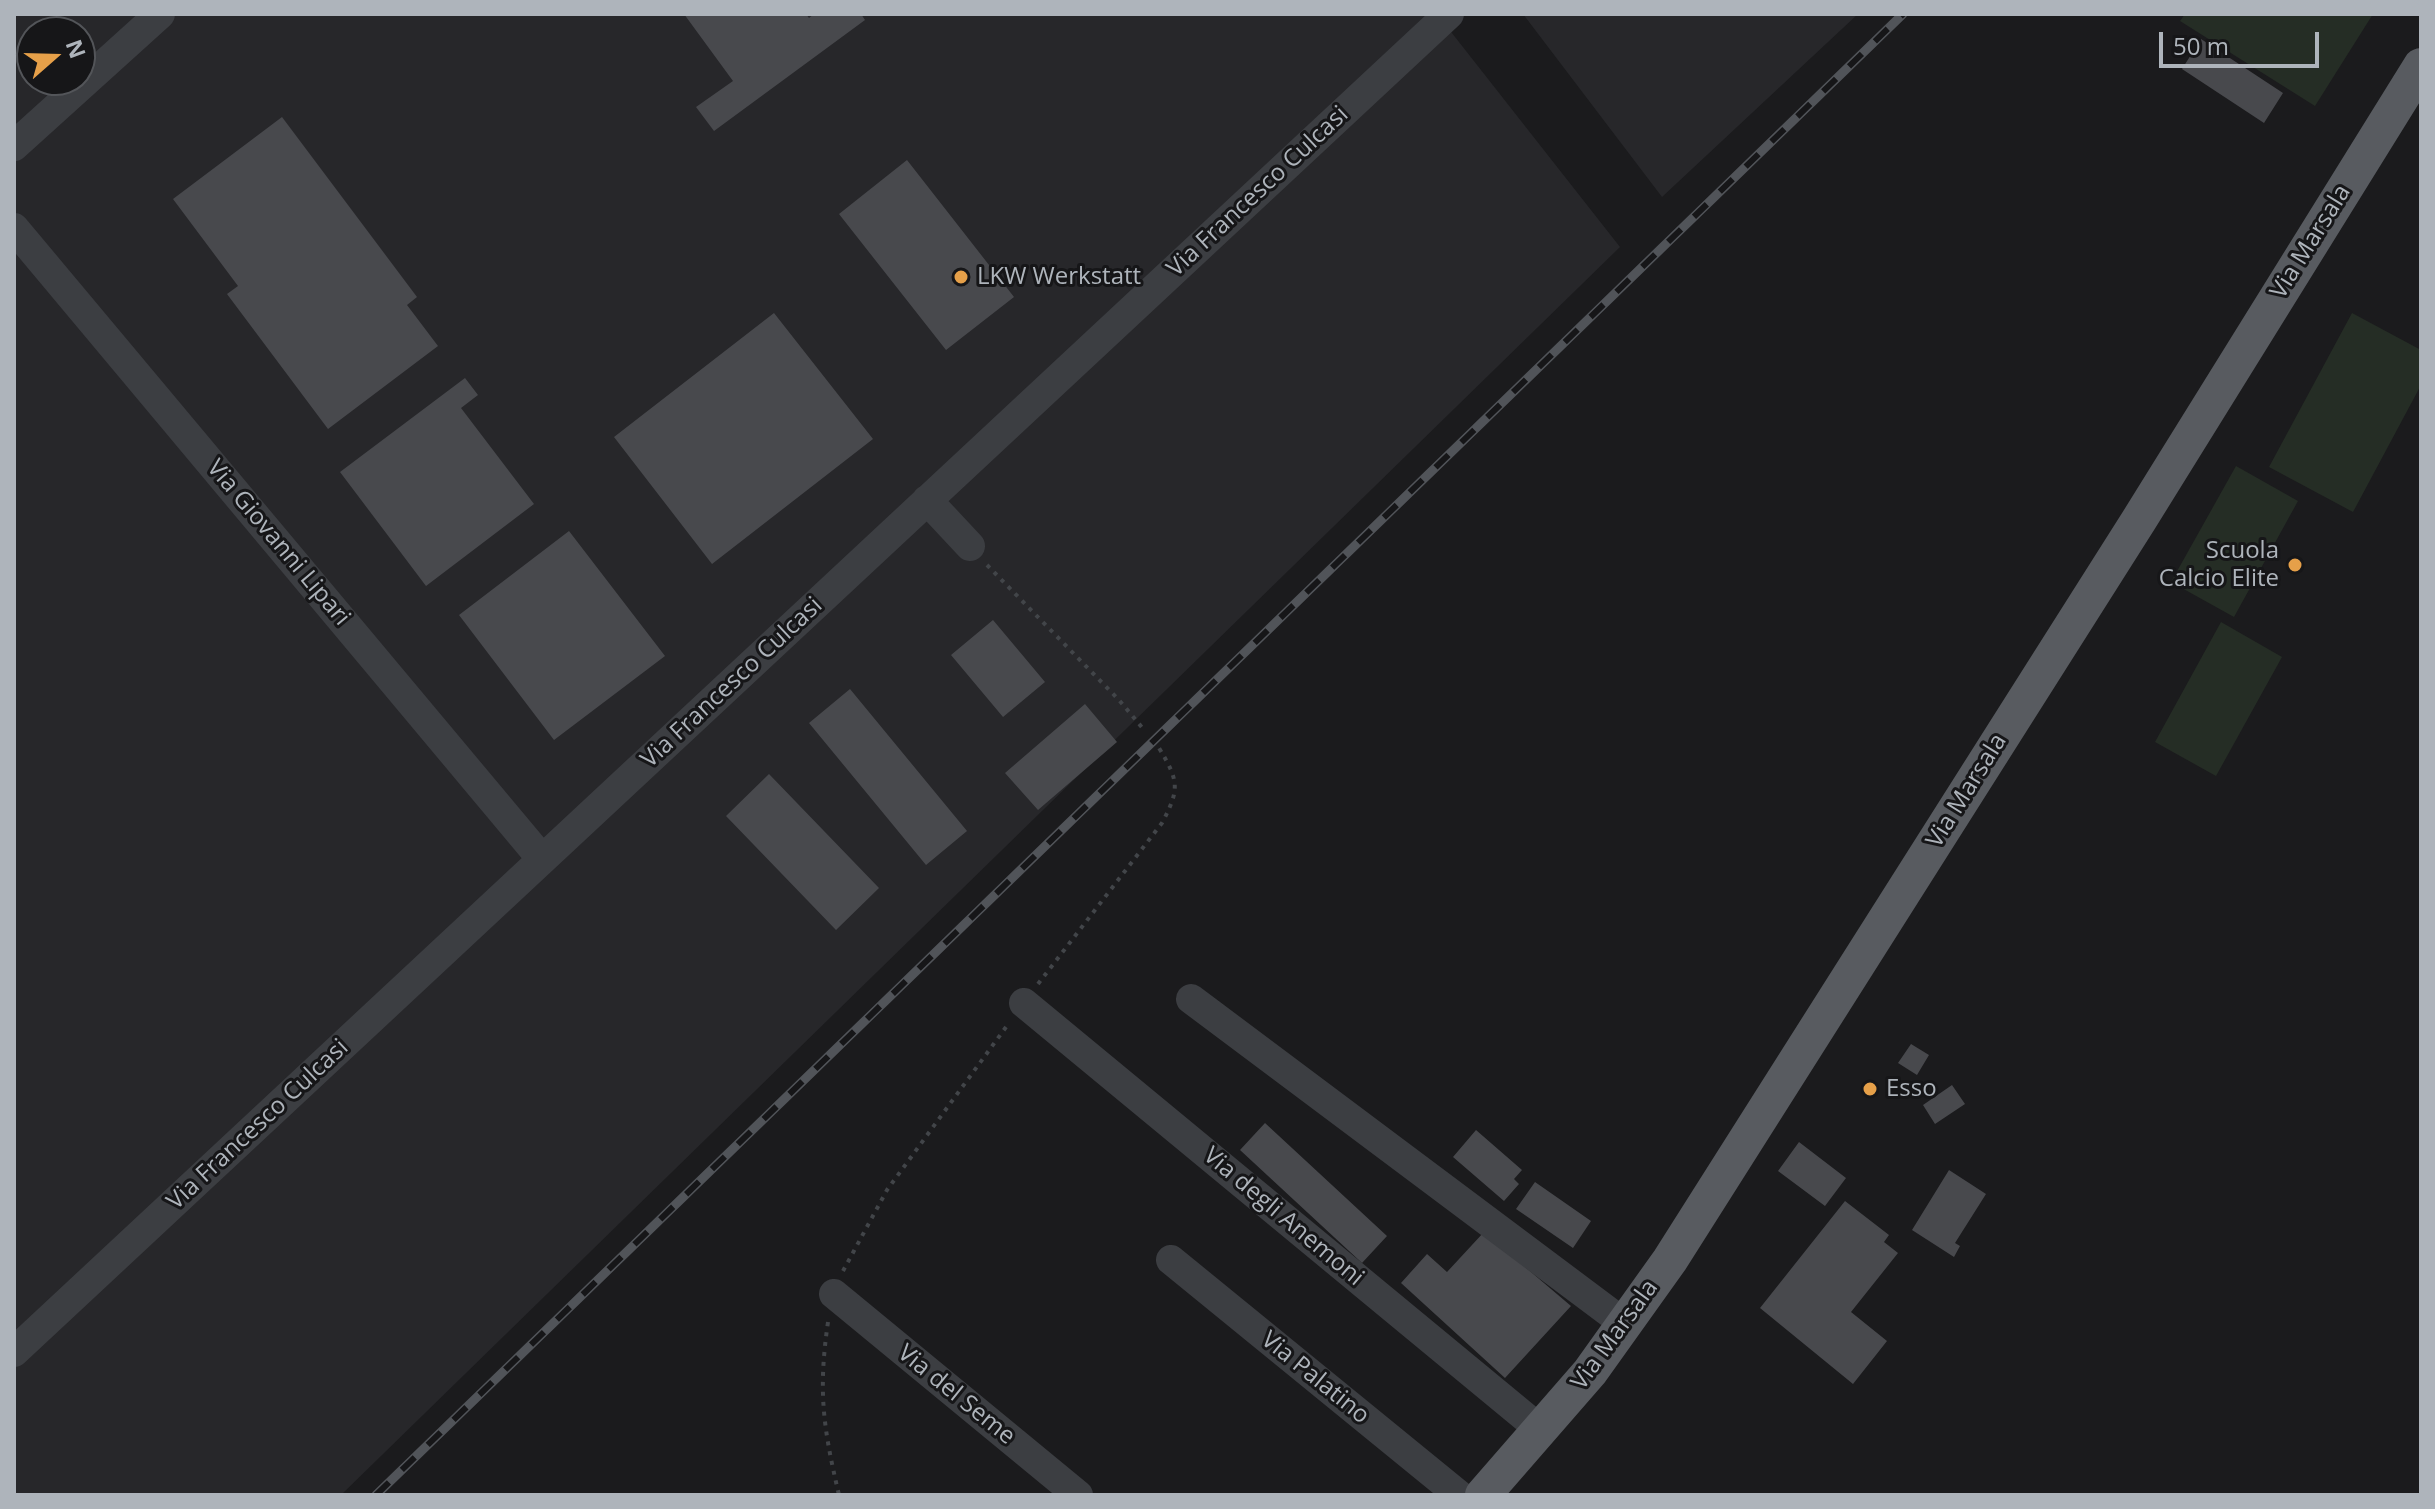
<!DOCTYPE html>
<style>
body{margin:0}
#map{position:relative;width:2435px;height:1509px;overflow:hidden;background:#1b1b1d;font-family:"Open Sans",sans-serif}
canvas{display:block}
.frame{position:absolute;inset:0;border:16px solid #aeb4bb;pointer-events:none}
.north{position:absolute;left:16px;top:16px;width:80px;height:80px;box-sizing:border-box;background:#161618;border:2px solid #535559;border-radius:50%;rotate:70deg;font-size:22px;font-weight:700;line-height:32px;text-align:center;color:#aeb4bb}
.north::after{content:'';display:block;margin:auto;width:28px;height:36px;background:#e6a049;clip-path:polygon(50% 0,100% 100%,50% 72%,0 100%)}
.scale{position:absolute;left:2159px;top:32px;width:160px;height:36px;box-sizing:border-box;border:4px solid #aeb4bb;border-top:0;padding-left:10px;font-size:24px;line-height:28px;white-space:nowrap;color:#aeb4bb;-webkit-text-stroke:6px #161618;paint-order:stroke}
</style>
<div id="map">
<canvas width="2435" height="1509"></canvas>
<div class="frame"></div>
<div class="north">N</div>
<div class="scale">50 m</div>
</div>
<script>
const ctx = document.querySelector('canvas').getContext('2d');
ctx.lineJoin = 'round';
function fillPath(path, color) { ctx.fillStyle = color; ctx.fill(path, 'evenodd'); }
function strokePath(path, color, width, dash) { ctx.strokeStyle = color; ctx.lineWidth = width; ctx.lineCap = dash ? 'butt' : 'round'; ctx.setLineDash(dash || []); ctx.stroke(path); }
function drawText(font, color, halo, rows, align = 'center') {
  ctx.font = font + ' "Open Sans",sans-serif'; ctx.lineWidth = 6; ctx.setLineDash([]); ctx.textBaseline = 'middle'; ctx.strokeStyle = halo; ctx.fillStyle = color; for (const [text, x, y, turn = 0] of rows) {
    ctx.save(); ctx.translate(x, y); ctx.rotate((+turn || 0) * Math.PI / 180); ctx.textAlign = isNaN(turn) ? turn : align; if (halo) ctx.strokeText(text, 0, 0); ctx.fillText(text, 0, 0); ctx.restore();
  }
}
fillPath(new Path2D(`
 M14 14H1437L1620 247 341 1495H14ZM32 32H80V80H32Z
 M1523 14H1858L1662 197Z`), '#27272a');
fillPath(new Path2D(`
 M2185 14H2373L2315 106 2180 21Z
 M2352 313 2421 350V385L2353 512 2269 467Z
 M2236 466 2298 501 2234 617 2171 582Z
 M2221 622 2282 657 2216 776 2155 742Z`), '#252d25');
fillPath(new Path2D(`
 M684 14H806L809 18 814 14H861L865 20 714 131 696 107 733 81Z
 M2201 39 2283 93 2264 123 2182 69Z
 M282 117 417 297 407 305 438 346 328 429 227 294 238 286 173 199Z
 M907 160 1014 297 946 350 839 214Z
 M774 313 873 439 712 564 614 437Z
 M465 378 478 395 461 408 534 504 426 586 340 472Z
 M569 531 665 656 554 740 459 615Z
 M993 620 1045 682 1003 717 951 655Z
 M850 689 967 831 926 865 809 723Z
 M1085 704 1117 742 1038 810 1005 773Z
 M769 774 879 888 836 930 726 816Z
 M1911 1044 1929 1055 1917 1075 1898 1063Z
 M1952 1085 1965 1104 1935 1124 1923 1105Z
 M1265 1123 1387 1236 1362 1263 1240 1150Z
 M1476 1130 1522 1170 1514 1179 1519 1184 1504 1201 1453 1157Z
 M1799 1142 1846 1178 1825 1206 1778 1171Z
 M1949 1170 1986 1194 1955 1243 1960 1246 1954 1257 1912 1230Z
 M1535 1182 1591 1221 1573 1248 1516 1209Z
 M1845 1201 1889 1235 1884 1242 1898 1253 1851 1312 1887 1341 1853 1384 1760 1308Z
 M1484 1232 1571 1306 1505 1378 1401 1283 1427 1254 1447 1272Z`), '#48494d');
strokePath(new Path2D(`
 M987 565 1119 700 1145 731
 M1038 984 1162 823C1180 789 1179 781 1159 748
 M843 1271 887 1190 1009 1023
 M828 1322C818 1391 823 1427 839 1495`), '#424549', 4, [4, 6]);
strokePath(new Path2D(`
 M14 146 160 14
 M14 228 542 859
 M927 500 970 546
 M1191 999 1625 1324
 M1024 1003 1542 1431
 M1171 1260 1459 1495
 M834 1294 1078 1495
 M14 1352 1449 14`), '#3c3e42', 30);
strokePath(new Path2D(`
 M1483 1495 1590 1372 1670 1260 2139 520 2421 66`), '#585b60', 36);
const rail = new Path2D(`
 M376 1495 1903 14`);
strokePath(rail, '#515459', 9);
strokePath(rail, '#161618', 6, [18]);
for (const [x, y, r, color] of [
 [961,277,8,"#e6a049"],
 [2295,565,8,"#e6a049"],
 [1870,1089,8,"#e6a049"]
]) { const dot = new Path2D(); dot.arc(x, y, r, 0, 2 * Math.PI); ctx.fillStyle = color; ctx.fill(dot); strokePath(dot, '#161618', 3); }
drawText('24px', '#aeb4bb', '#161618', [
 ["Via Francesco Culcasi",1258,192,-43],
 ["Via Marsala",2311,242,-58],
 ["Via Giovanni Lipari",278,543,50],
 ["Via Francesco Culcasi",732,683,-43],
 ["Via Marsala",1967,791,-58],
 ["Via Francesco Culcasi",258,1125,-43],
 ["Via degli Anemoni",1283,1217,40],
 ["Via Marsala",1615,1335,-54],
 ["Via Palatino",1315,1378,39],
 ["Via del Seme",956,1395,39]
]);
drawText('24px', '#aeb4bb', '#161618', [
 ["LKW Werkstatt",977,277],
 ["Scuola",2279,551,"right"],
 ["Calcio Elite",2279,579,"right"],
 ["Esso",1886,1089]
], 'left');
</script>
